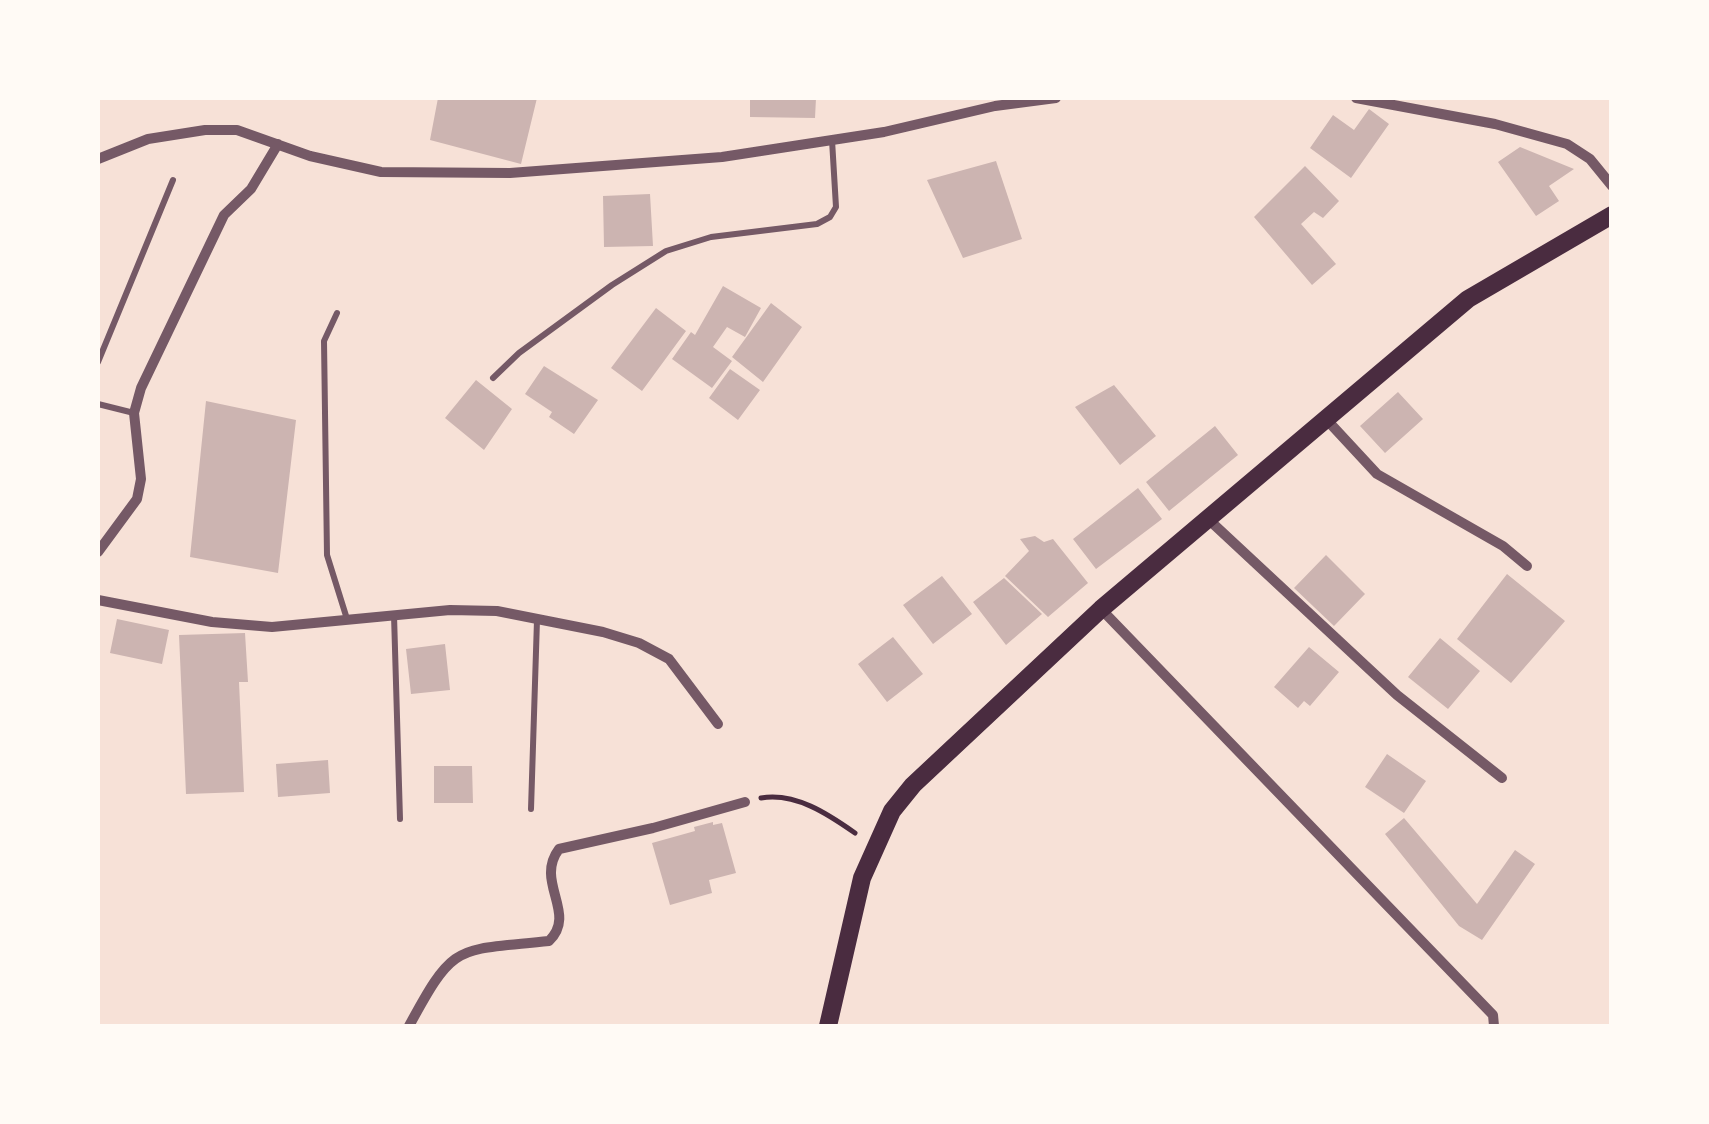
<!DOCTYPE html>
<style>
body{margin:0}
#map{position:relative;width:1709px;height:1124px;overflow:hidden;background:#f7e1d7;font-family:Overpass,sans-serif}
canvas{display:block}
.frame{position:absolute;inset:0;border:100px solid #fffaf5;pointer-events:none}
</style>
<div id="map">
<canvas width="1709" height="1124"></canvas>
<div class="frame"></div>
</div>
<script>
const ctx = document.querySelector('canvas').getContext('2d');
ctx.lineJoin = 'round';
function fillPath(path, color) { ctx.fillStyle = color; ctx.fill(path, 'evenodd'); }
function strokePath(path, color, width, dash) { ctx.strokeStyle = color; ctx.lineWidth = width; ctx.lineCap = dash ? 'butt' : 'round'; ctx.setLineDash(dash || []); ctx.stroke(path); }
fillPath(new Path2D(`
 M438 98H537L521 164 430 140Z
 M750 98H816L815 118 750 117Z
 M1369 109 1389 124 1351 178 1310 148 1333 115 1354 130Z
 M1520 147 1574 169 1549 186 1559 201 1536 216 1498 162Z
 M996 161 1022 239 963 258 927 180Z
 M1305 166 1339 201 1323 218 1314 212 1301 224 1336 264 1312 285 1254 217Z
 M650 194 653 246 604 247 603 196Z
 M723 286 761 308 745 337 727 327 713 347 732 361 712 388 672 359 691 332 695 335Z
 M771 303 802 327 763 382 732 357Z
 M656 308 686 331 642 391 611 368Z
 M544 366 598 400 574 434 549 417 552 412 525 394Z
 M730 369 760 390 738 420 709 398Z
 M476 380 512 409 484 450 445 418Z
 M1114 385 1156 436 1120 465 1075 407Z
 M1398 392 1423 419 1385 453 1360 426Z
 M206 401 296 420 278 573 190 557Z
 M1215 426 1238 455 1169 511 1146 482Z
 M1138 488 1162 519 1096 569 1073 539Z
 M1035 536 1044 542 1053 539 1088 583 1048 617 1005 576 1029 551 1020 539Z
 M1326 555 1365 594 1334 626 1294 588Z
 M1507 574 1565 621 1511 683 1457 639Z
 M942 576 972 614 933 644 903 605Z
 M1004 578 1042 614 1006 645 973 602Z
 M117 619 169 630 162 664 110 653Z
 M245 633 248 682H239L244 792 186 794 179 635Z
 M893 637 923 674 887 702 858 664Z
 M1440 638 1480 671 1448 709 1408 677Z
 M445 644 450 690 411 694 406 649Z
 M1309 647 1339 672 1310 706 1304 701 1298 708 1274 687Z
 M1387 754 1426 781 1404 813 1365 787Z
 M328 760 330 793 278 797 276 764Z
 M434 766H472L473 803H434Z
 M1404 818 1477 904 1515 850 1535 864 1482 940 1459 926 1385 834Z
 M713 822V825L722 823 736 873 709 880 712 893 670 905 652 843 695 831 694 827Z`), '#ccb4b1');
strokePath(new Path2D(`
 M761 798C795 792 828 814 855 833`), '#4a2c40', 5);
strokePath(new Path2D(`
 M337 313 324 341 327 555 347 619
 M98 362 173 180
 M493 378 519 353 612 285 666 251 711 237 817 224 830 217 836 207 832 140
 M98 404 134 413
 M394 615 400 819
 M531 809 537 620`), '#755966', 6);
strokePath(new Path2D(`
 M1356 98 1495 124 1567 144 1590 159 1612 186
 M98 159 148 139 205 130H237L310 156 381 172 510 173 722 157 884 132 995 106 1056 98
 M1326 419 1377 474 1503 546 1527 566
 M1208 519 1397 695 1502 778
 M98 552 137 499 141 479 134 413 141 388 224 215 251 189 278 144
 M98 600 212 622 272 627 450 610 497 611 603 632 639 643 669 659 718 724
 M1101 609 1493 1015 1494 1026
 M409 1026C455 941 455 951 549 941 578 913 534 882 559 849L653 828 745 802`), '#755966', 10);
strokePath(new Path2D(`
 M828 1026 862 878 892 811 913 785 1101 609 1468 299 1612 215`), '#4a2c40', 18);
</script>
